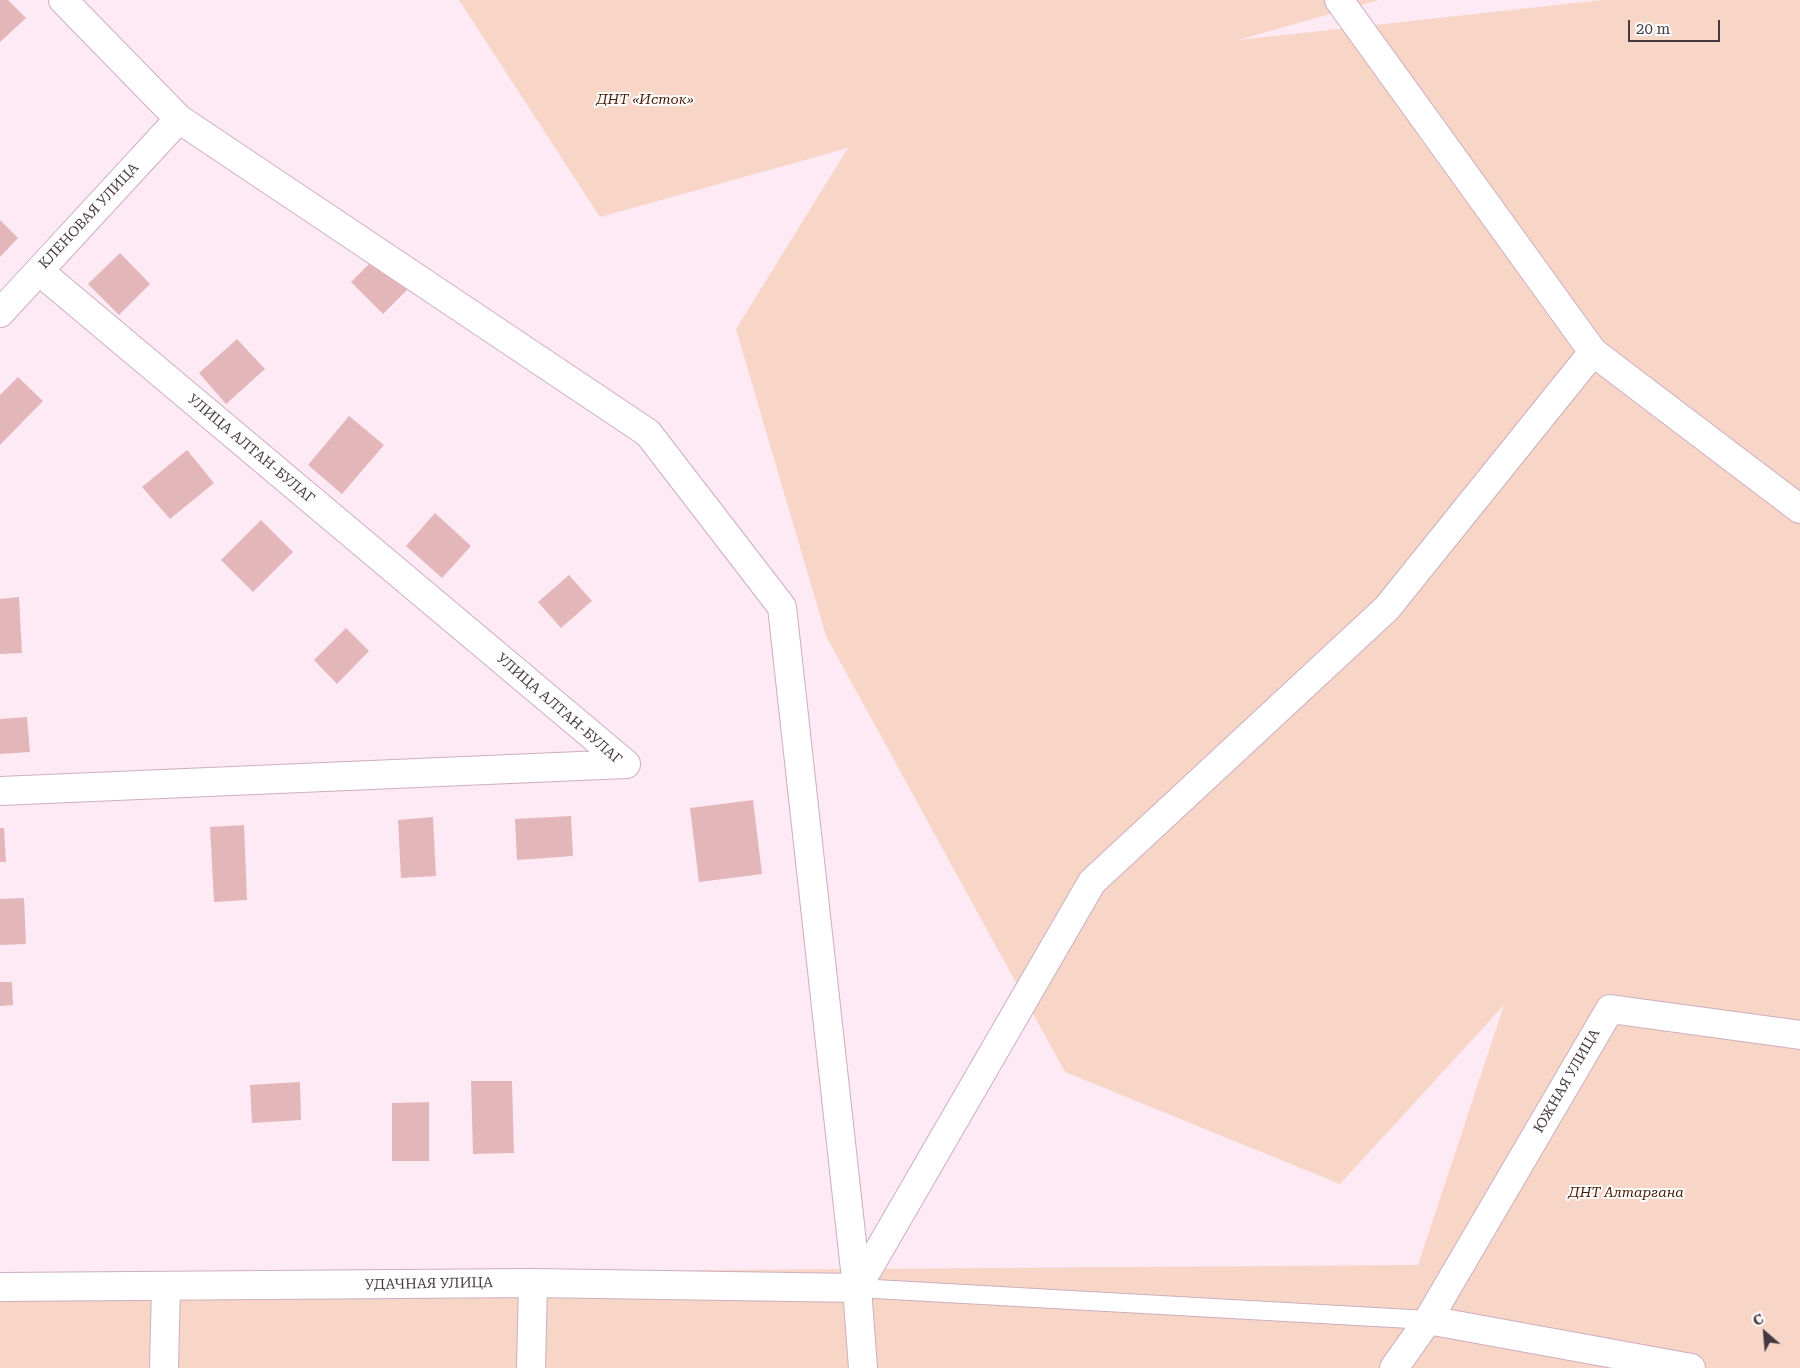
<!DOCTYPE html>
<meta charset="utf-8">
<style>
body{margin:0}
#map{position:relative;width:1800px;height:1368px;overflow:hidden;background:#feeaf4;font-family:"Roboto Serif",serif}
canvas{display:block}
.north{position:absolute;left:1740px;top:1308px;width:50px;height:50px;-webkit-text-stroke:4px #fefefe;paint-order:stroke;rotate:333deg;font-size:14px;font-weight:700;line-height:20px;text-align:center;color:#45393f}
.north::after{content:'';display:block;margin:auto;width:18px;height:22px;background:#45393f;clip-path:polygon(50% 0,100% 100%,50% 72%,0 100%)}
.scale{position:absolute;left:1628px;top:20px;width:92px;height:22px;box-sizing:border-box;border:2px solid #45393f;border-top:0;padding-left:6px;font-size:15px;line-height:18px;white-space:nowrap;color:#45393f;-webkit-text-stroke:4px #fefefe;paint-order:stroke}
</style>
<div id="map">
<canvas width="1800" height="1368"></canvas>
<div class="north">С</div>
<div class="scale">20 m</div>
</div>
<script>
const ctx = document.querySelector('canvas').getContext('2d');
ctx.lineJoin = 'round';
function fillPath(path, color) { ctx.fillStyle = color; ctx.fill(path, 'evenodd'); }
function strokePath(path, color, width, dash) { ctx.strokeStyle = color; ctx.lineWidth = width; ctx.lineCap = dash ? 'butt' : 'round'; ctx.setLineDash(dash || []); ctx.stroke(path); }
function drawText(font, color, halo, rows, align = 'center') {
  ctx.font = font + ' "Roboto Serif",serif'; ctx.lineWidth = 4; ctx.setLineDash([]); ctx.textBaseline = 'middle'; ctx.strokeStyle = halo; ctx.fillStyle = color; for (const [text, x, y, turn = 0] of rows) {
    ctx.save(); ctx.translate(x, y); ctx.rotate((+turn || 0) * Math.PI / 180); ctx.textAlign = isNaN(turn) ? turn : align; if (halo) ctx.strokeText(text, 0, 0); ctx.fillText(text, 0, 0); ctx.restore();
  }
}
fillPath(new Path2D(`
 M459 0H1379L1238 40 1602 0H1800V1368H0V1275L1418 1265 1504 1005 1340 1184 1065 1072 826 636 736 329 848 148 600 217Z`), '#f7d6c8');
fillPath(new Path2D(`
 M0 0H8L26 18 0 42Z
 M0 220 18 238 0 257Z
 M120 253 150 284 119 315 88 284Z
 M379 254 411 286 383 314 351 282Z
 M237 339 265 369 226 404 199 373Z
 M18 377 43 401 0 445V395Z
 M349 416 384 445 342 494 308 465Z
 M187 450 214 483 170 519 142 487Z
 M435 513 471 546 442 578 406 546Z
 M261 520 293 552 253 592 221 560Z
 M569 575 592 601 561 628 538 602Z
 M19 597 22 653 0 654V599Z
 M346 628 369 651 337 684 314 660Z
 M27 717 30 752 0 754V719Z
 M753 800 762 874 699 882 690 808Z
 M571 816 573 856 517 860 515 819Z
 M433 817 436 876 401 878 398 820Z
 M244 825 247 900 214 902 210 827Z
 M0 828H4L6 862H0Z
 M24 898 26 944 0 945V899Z
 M0 982H12L13 1005 0 1006Z
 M471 1081H512L514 1153 473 1154Z
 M300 1082 301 1120 252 1123 250 1085Z
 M429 1102V1161H392V1103Z`), '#e3b7ba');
const lane = new Path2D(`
 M857 1288 1428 1320`);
const street = new Path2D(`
 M63 0 179 119 648 433 782 607 857 1288 863 1368
 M0 313 179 119
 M1593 352 1800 509
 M0 791 626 764 39 271
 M857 1288 1092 882 1387 608 1593 352 1339 0
 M1428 1320 1610 1009 1800 1035
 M164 1368 166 1286
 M531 1368 533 1283
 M1394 1368 1428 1320 1691 1368`);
const secondary = new Path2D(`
 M0 1287 533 1283 857 1288`);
strokePath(lane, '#cdaebe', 20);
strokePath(street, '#cdaebe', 30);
strokePath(secondary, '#cdaebe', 30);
strokePath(lane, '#fff', 18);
strokePath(street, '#fff', 28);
strokePath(secondary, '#fff', 28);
drawText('italic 14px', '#491902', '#fefefe', [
 ["ДНТ «Исток»",645,100],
 ["ДНТ Алтаргана",1626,1193]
]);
drawText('14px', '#45393f', '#fefefe', [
 ["КЛЕНОВАЯ УЛИЦА",89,216,-47],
 ["УЛИЦА АЛТАН-БУЛАГ",251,449,40],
 ["УЛИЦА АЛТАН-БУЛАГ",559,709,41],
 ["ЮЖНАЯ УЛИЦА",1567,1081,-60],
 ["УДАЧНАЯ УЛИЦА",429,1284,-1]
]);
</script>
